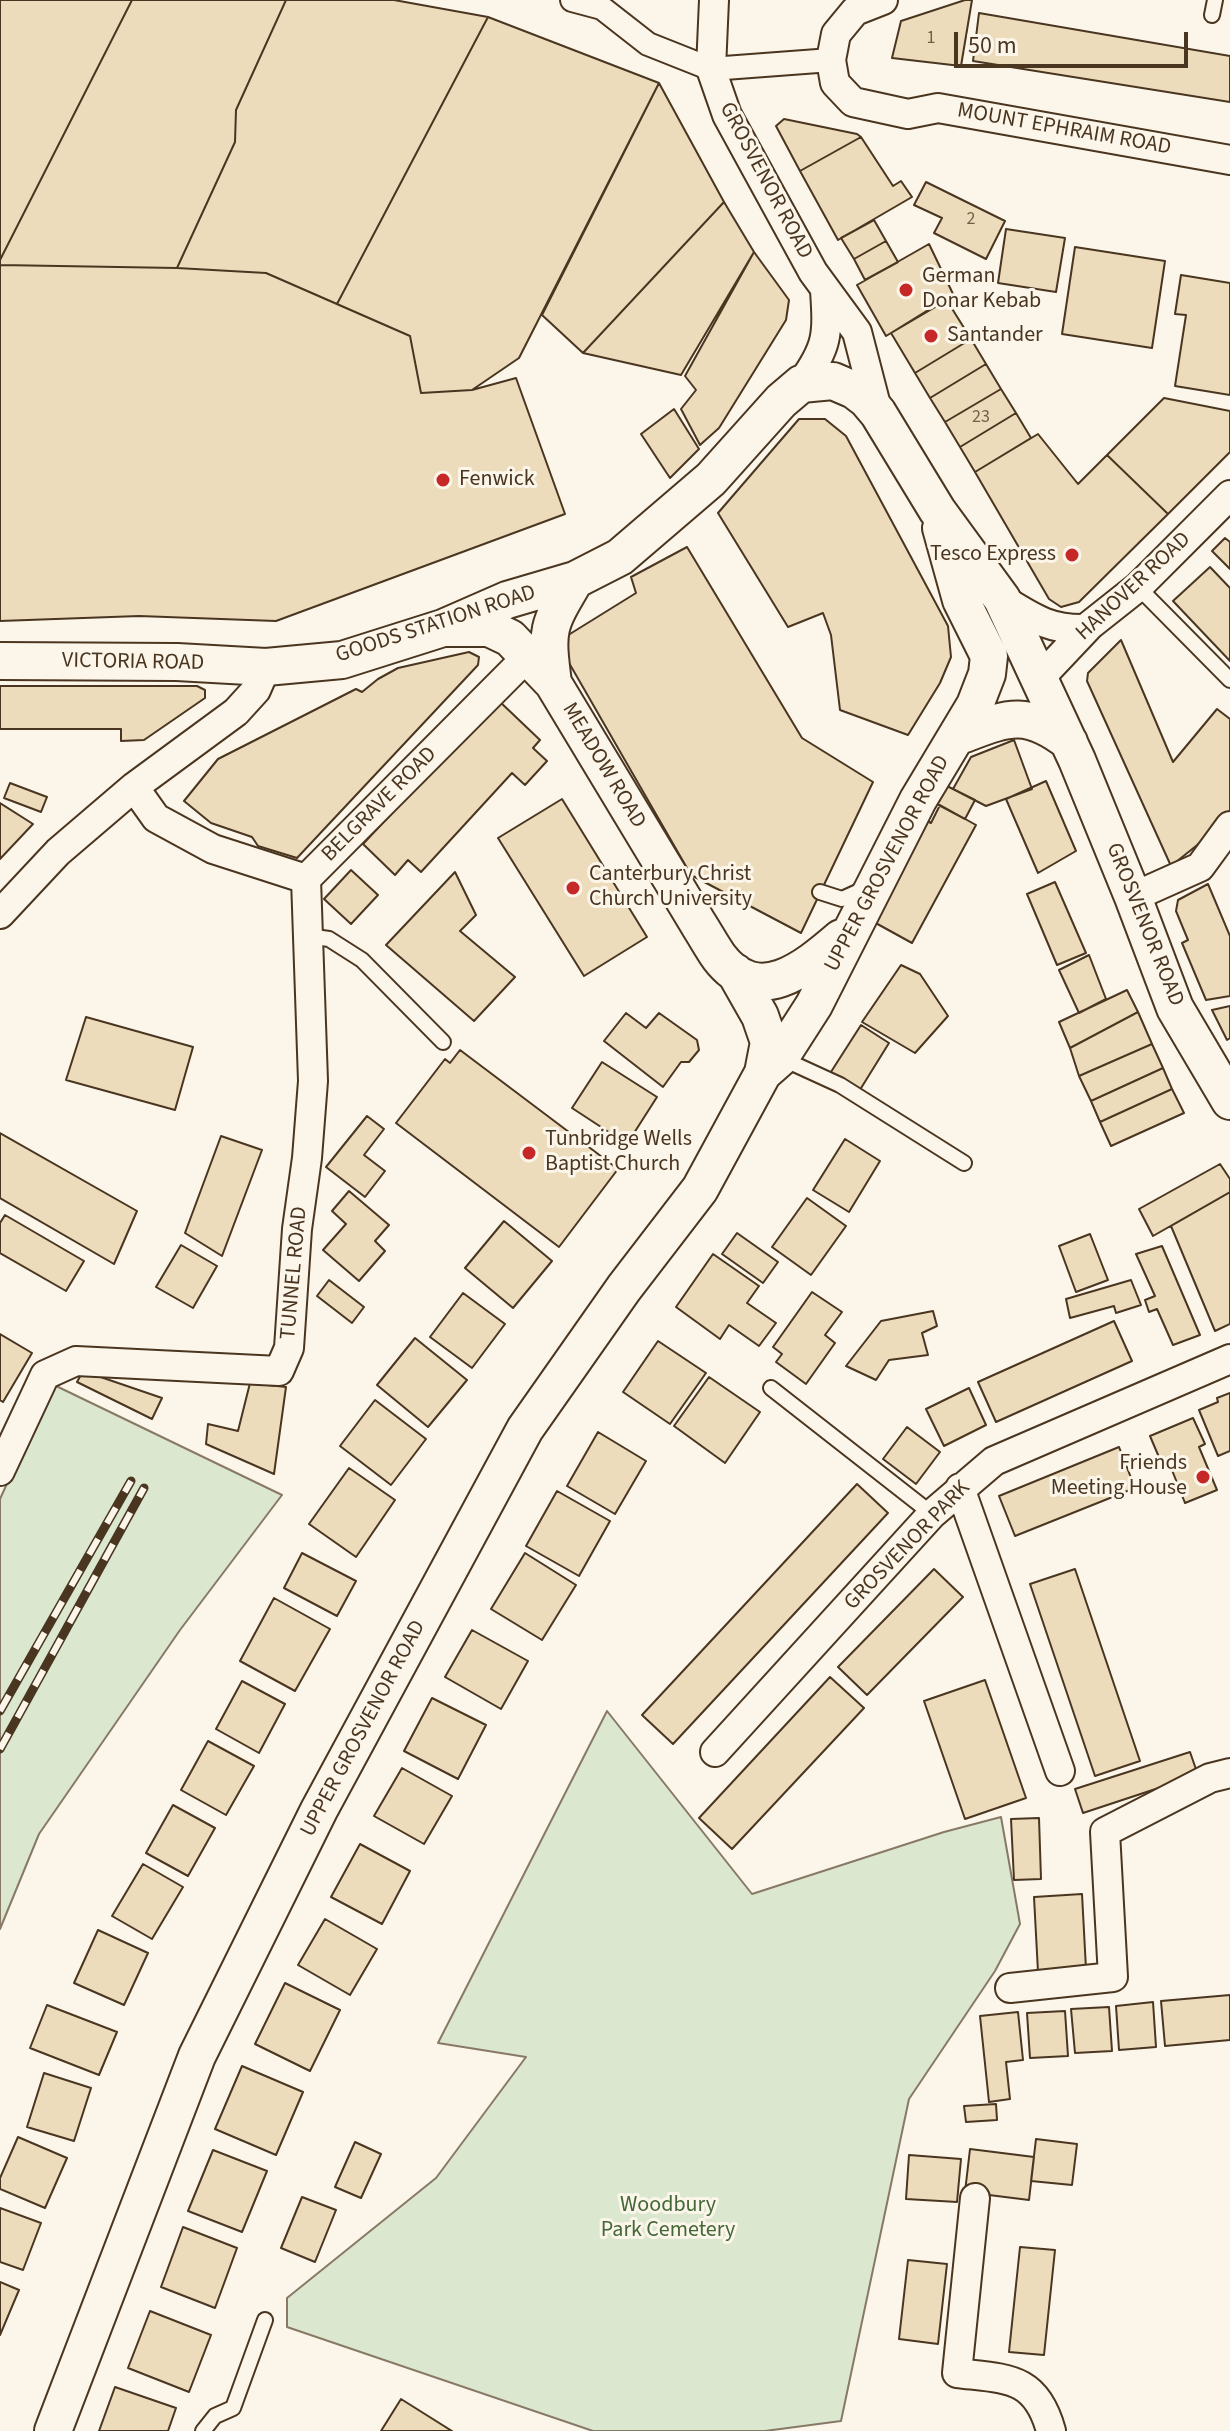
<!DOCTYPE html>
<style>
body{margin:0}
#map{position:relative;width:1230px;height:2431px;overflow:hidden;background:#fbf6e9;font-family:"Source Sans 3",sans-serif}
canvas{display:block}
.scale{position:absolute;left:954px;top:32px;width:234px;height:36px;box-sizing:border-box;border:4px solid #4a3520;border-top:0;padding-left:10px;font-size:24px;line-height:28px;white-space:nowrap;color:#4a3520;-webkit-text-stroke:6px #fbf6e9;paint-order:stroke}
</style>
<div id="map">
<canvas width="1230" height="2431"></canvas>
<div class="scale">50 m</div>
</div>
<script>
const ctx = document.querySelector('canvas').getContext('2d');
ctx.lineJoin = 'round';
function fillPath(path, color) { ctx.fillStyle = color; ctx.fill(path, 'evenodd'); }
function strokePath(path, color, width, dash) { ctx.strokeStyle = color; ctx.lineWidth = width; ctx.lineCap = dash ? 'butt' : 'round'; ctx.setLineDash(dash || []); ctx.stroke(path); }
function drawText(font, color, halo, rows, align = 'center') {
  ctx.font = font + ' "Source Sans 3",sans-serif'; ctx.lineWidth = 6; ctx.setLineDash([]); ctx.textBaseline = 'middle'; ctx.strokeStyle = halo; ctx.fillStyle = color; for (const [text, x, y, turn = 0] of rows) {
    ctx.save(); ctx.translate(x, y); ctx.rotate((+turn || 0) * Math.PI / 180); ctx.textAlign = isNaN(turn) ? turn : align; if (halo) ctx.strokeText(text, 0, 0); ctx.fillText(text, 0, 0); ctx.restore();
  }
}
const green = new Path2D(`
 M52 1384 282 1495 180 1630 39 1834 0 1929V1499Z
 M607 1711 752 1894 944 1832 1001 1817 1020 1924 995 1971 909 2099 841 2421 765 2431H593L287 2327V2298L436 2178 526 2057 438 2043Z`);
fillPath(green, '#dce7d0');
strokePath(green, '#887966', 2);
const building = new Path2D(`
 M0 0H132L0 260Z
 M132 0H286L236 110 235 142 177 268 0 265V260Z
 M286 0H394L488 17 337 304 266 273 177 268 235 142 236 110Z
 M965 0H972L961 66 892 58 901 21Z
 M979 13 1230 56V102L973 61Z
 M488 17 659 83 519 358 472 390 421 393 410 336 337 304Z
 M659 83 724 202 583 353 542 315Z
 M784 119 857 134 861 137 800 171 776 126Z
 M861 137 893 186 901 181 912 197 838 240 800 171Z
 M926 182 1005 221 986 259 934 233 942 218 914 205Z
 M724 202 754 252 681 375 583 353Z
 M874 220 886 241 854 259 841 238Z
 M1006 229 1065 238 1056 292 998 283Z
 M886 241 898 262 865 280 854 259Z
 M929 244 954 296 886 336 857 285Z
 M1075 247 1165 261 1152 348 1062 334Z
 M754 252 789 300 786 320 719 428 700 445 681 409 696 390 685 376Z
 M0 265 177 268 266 273 410 336 421 393 472 390 516 378 565 514 276 621 139 616 0 621Z
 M1181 275 1230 283V395L1175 386 1186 315 1175 314Z
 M946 299 971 339 915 373 891 333Z
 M971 339 986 364 930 398 915 373Z
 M986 364 1001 389 945 422 930 398Z
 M1001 389 1016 413 960 447 945 422Z
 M1164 398 1230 411V452L1168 514 1107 455Z
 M674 409 699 449 670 478 641 434Z
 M1016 413 1031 438 975 472 960 447Z
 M799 419H825L846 436 948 626 951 657 940 683 908 735 840 710 831 635 823 613 788 627 718 513Z
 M1038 434 1078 484 1107 455 1168 514 1079 602 1061 607 1049 599 975 472Z
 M1225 538 1230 542V569L1212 551Z
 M687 547 802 738 873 782 801 933 691 875 557 642 636 593 631 577Z
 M1210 567 1230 588V661L1173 601Z
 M1121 640 1173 762 1217 709 1230 719V812L1206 838 1171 866 1087 681 1088 673Z
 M469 652 479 657 478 665 297 858 258 846 252 837 211 823 184 801 218 759 356 689 362 692 378 679 398 668Z
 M0 686H197L205 690V698L144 740 121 741V729H0Z
 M498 700 540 740 533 748 547 761 525 785 512 773 421 872 408 860 395 875 363 844Z
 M1014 740 1032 789 986 806 953 789 971 757Z
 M1046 781 1076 851 1038 873 1006 799Z
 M10 783 47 797 41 812 4 798Z
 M945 785 975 800 965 819 935 803Z
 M562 799 647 937 584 976 498 838Z
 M0 803 33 824 0 859Z
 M940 805 976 825 912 943 872 921 927 821 931 823Z
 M351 870 378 895 351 924 324 899Z
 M455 872 476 915 460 931 515 977 474 1021 386 945Z
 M1055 882 1086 953 1057 965 1027 894Z
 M1208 884 1230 936V996L1206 1000 1182 943 1188 940 1176 911 1178 900Z
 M1089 955 1106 999 1079 1013 1059 970Z
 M901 965 920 974 948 1016 915 1053 862 1022Z
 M1127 990 1138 1012 1070 1048 1059 1022Z
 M1230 1006V1038L1227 1040 1212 1010Z
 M1138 1012 1152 1044 1079 1076 1070 1048Z
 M626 1013 646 1028 659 1013 697 1040 699 1050 689 1062H681L663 1087 604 1041Z
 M86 1017 193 1047 175 1110 66 1080Z
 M861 1025 889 1043 858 1093 829 1075Z
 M1152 1044 1163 1068 1091 1101 1079 1076Z
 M460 1050 618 1169 559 1247 396 1123 445 1059 450 1063Z
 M602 1062 657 1097 627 1144 572 1108Z
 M1163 1068 1172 1089 1100 1122 1091 1101Z
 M1172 1089 1184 1113 1111 1146 1100 1122Z
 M367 1116 384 1129 364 1155 385 1171 365 1197 326 1167Z
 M0 1133 137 1211 114 1264 0 1198Z
 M221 1136 262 1150 222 1256 185 1233Z
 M845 1139 880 1161 849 1212 813 1190Z
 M1220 1164 1230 1179V1192L1153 1236 1139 1209Z
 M349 1191 389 1225 375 1241 385 1251 359 1281 323 1250 346 1224 332 1211Z
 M1230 1192V1324L1215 1331 1171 1226Z
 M807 1198 846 1226 811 1275 772 1247Z
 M5 1215 84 1261 66 1291 0 1253V1223Z
 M504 1221 552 1261 513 1308 465 1268Z
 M737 1233 778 1262 763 1283 722 1254Z
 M1090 1234 1108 1280 1076 1292 1059 1246Z
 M181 1245 217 1266 193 1308 156 1287Z
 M1162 1246 1200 1335 1173 1345 1157 1309 1149 1312 1145 1300 1155 1296 1136 1254Z
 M713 1254 759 1286 747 1303 776 1323 759 1346 729 1325 720 1339 676 1307Z
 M329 1280 364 1307 352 1323 317 1296Z
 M1131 1280 1141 1305 1116 1313 1114 1306 1070 1318 1066 1299Z
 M812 1292 842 1312 825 1335 835 1343 806 1384 776 1362 782 1354 773 1347Z
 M463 1293 505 1324 472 1368 430 1337Z
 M933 1311 937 1326 922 1333 928 1355 889 1360 876 1380 846 1366 881 1321Z
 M1114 1321 1132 1361 996 1422 978 1382Z
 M0 1334 32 1353 3 1402 0 1400Z
 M415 1338 467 1380 428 1427 377 1385Z
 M658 1341 706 1373 670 1424 623 1392Z
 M83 1371 162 1398 152 1419 77 1382Z
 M709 1377 760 1412 725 1463 674 1426Z
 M250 1383 286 1387 274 1474 206 1444 208 1424 238 1431Z
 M969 1388 986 1425 944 1446 926 1409Z
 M1230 1393V1451L1218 1456 1199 1410 1218 1402 1217 1398Z
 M375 1400 426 1439 391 1485 340 1446Z
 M1193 1418 1205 1444 1199 1447 1217 1490 1185 1503 1168 1460 1161 1462 1150 1436Z
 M907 1427 940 1452 916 1484 883 1459Z
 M598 1432 646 1461 615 1514 567 1486Z
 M1119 1447 1135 1488 1015 1536 999 1496Z
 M349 1468 395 1500 356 1557 309 1524Z
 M857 1484 888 1513 673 1744 642 1715Z
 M557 1491 610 1521 579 1576 526 1546Z
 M302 1553 356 1581 337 1616 284 1588Z
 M525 1553 576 1585 542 1640 491 1609Z
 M934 1569 963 1597 867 1695 838 1667Z
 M1075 1569 1140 1761 1095 1776 1030 1584Z
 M274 1598 330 1629 295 1691 240 1661Z
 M472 1630 528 1661 501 1709 445 1677Z
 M830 1677 864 1708 732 1849 699 1818Z
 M985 1680 1026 1798 965 1819 924 1701Z
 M242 1681 285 1704 259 1753 216 1729Z
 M432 1698 486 1725 458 1779 404 1751Z
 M208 1741 254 1766 226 1815 181 1790Z
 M1190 1752 1198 1775 1083 1813 1075 1789Z
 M402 1768 452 1796 424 1844 374 1816Z
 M173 1805 215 1828 188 1876 146 1853Z
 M1039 1818 1041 1879 1014 1880 1011 1819Z
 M360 1844 410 1871 382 1924 331 1897Z
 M143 1864 183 1887 152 1939 112 1916Z
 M1082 1894 1086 1969 1038 1972 1034 1897Z
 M325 1919 377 1949 350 1995 298 1965Z
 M98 1930 148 1953 124 2005 74 1983Z
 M285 1983 340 2010 310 2071 255 2044Z
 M1230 1995V2040L1165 2046 1161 2001Z
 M1153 2002 1156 2047 1119 2050 1116 2006Z
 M47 2005 117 2032 99 2075 30 2048Z
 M1109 2007 1112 2051 1075 2053 1071 2009Z
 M1065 2011 1068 2056 1030 2058 1027 2013Z
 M1018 2012 1023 2060 1006 2062 1010 2099 989 2102 980 2016Z
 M242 2066 303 2092 276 2155 215 2129Z
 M44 2073 91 2088 74 2141 27 2127Z
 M996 2104 997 2120 966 2122 964 2106Z
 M18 2137 67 2158 45 2208 0 2189V2178Z
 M1036 2139 1077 2144 1072 2185 1031 2181Z
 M355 2142 381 2154 361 2198 335 2187Z
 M970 2149 1034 2157 1029 2200 965 2192Z
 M213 2150 267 2171 242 2232 188 2211Z
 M909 2155 961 2159 957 2202 906 2199Z
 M302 2197 336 2210 315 2262 281 2248Z
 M0 2208 41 2223 23 2270 0 2262Z
 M183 2227 237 2248 215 2308 161 2287Z
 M1020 2247 1055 2250 1044 2355 1009 2352Z
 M908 2260 947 2264 938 2344 899 2339Z
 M0 2282 19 2290 0 2335Z
 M150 2311 211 2335 189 2392 128 2368Z
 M115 2387 176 2408 168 2431H99Z
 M401 2399 452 2431H381Z`);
fillPath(building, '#ecdcbc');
strokePath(building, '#4a3520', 2);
const service = new Path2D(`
 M1212 15 1215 0
 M1138 587 1230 680
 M820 892 842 899 864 889
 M308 936 329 939 362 960 443 1042
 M781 1058 840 1085 964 1163
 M771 1388 932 1514
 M203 2431 215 2416 233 2408 265 2320`);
const pedestrian = new Path2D(`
 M572 0 602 8 648 44 711 69 831 60`);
const minor = new Path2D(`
 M714 0 711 69 727 115 813 272 857 332 878 413
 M883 0 855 11 836 34 831 60 835 83 853 102 908 114 938 108 1230 160
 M801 384C828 347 828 335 825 290
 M1002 599C1033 618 1049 630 1086 629
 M1039 679 1090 625 1138 587 1230 495
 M134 787 156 818 213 849 306 879
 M306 879 528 656
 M1133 897 1200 867 1230 826
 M0 914 58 852 134 787 236 712 256 690 266 667
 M0 1471 45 1375 76 1361 279 1371 289 1348 297 1229 307 1158 313 1081 306 879
 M960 1488 1060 1771
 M715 1752 932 1514 994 1461 1230 1359
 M1010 1988 1113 1977 1105 1832 1210 1778 1230 1773
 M975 2198 957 2373C1007 2379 1036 2376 1051 2431`);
const tertiary = new Path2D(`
 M449 628H489L510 638 553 683 699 925C706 936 712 947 719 957 758 1008 805 969 841 938
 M0 661 177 662 266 667 342 660 443 628 507 600 575 580 620 557 711 479 781 401 801 384 833 381 854 390 867 400 878 413 937 510 1002 599 1077 760 1133 897 1175 1008 1230 1101
 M553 683C546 629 547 627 575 580
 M956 737C1005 719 1024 707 1069 742
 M763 1073 780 1058 814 1005 918 800 975 705 987 674 989 656 961 600 941 528
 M53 2431 197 2056 319 1810 525 1429 624 1288 700 1189 763 1073 769 1042 760 1016 735 972`);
strokePath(service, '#4a3520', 18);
strokePath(pedestrian, '#4a3520', 26);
strokePath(minor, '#4a3520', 32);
strokePath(tertiary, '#4a3520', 40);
strokePath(service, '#fbf6e9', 14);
strokePath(pedestrian, '#fbf6e9', 22);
strokePath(minor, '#fbf6e9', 28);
strokePath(tertiary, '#fbf6e9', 36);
const rail = new Path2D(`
 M0 1711 131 1481
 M0 1749 144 1488`);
strokePath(rail, '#4a3520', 9);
strokePath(rail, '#fbf6e9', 6, [18]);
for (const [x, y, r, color] of [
 [906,290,8,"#c62828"],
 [931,336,8,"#c62828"],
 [443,480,8,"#c62828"],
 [1072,555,8,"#c62828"],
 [573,888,8,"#c62828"],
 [529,1153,8,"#c62828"],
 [1203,1477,8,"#c62828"]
]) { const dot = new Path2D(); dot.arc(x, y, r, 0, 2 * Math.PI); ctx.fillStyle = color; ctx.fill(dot); strokePath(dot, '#fbf6e9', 3); }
drawText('18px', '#725f47', null, [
 ["1",931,39],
 ["2",971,220],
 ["23",981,418]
]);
drawText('22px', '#4a3520', '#fbf6e9', [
 ["MOUNT EPHRAIM ROAD",1064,130,10],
 ["GROSVENOR ROAD",765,181,62],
 ["HANOVER ROAD",1134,587,-43],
 ["GOODS STATION ROAD",436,625,-18],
 ["VICTORIA ROAD",133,663,1],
 ["MEADOW ROAD",603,766,59],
 ["BELGRAVE ROAD",380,805,-45],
 ["UPPER GROSVENOR ROAD",888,864,-62],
 ["GROSVENOR ROAD",1144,925,68],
 ["TUNNEL ROAD",295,1273,-85],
 ["GROSVENOR PARK",908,1546,-46],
 ["UPPER GROSVENOR ROAD",364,1729,-62]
]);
drawText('22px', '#4a3520', '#fbf6e9', [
 ["German",922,277],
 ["Donar Kebab",922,302],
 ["Santander",947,336],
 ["Fenwick",459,480],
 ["Tesco Express",1056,555,"right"],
 ["Canterbury Christ",589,875],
 ["Church University",589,900],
 ["Tunbridge Wells",545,1140],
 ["Baptist Church",545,1165],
 ["Friends",1187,1464,"right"],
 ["Meeting House",1187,1489,"right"]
], 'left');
drawText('22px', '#436837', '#fbf6e9', [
 ["Woodbury",668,2206],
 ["Park Cemetery",668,2231]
]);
</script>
